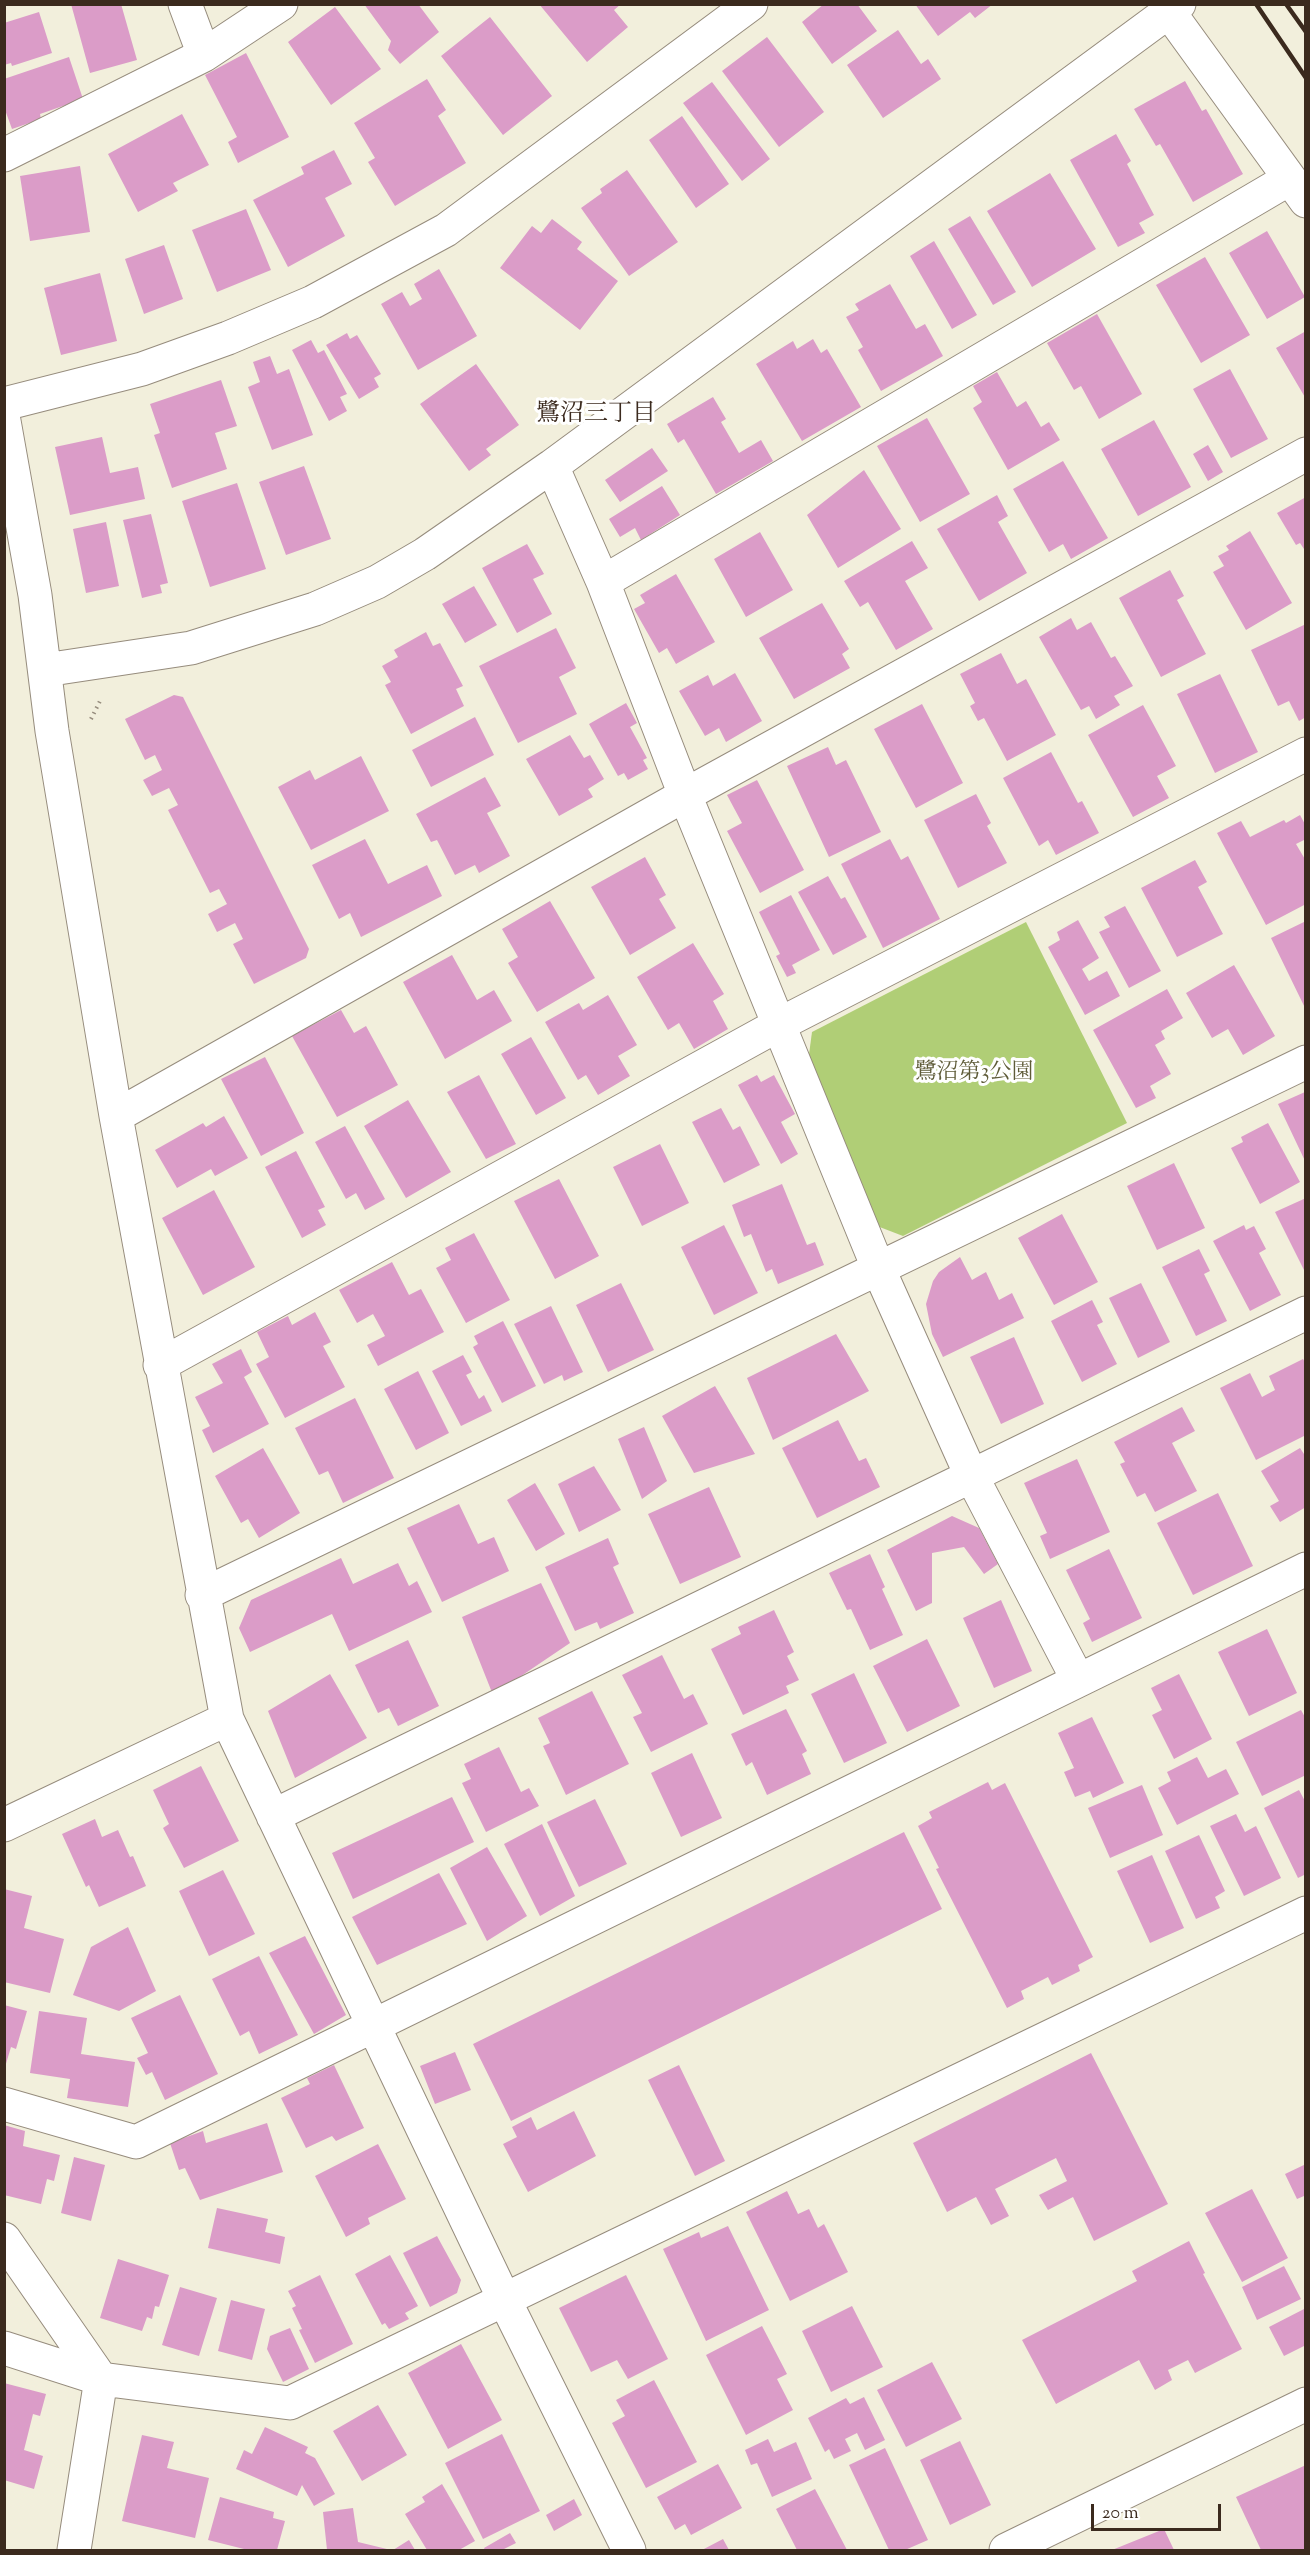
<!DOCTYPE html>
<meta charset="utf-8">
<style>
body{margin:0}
#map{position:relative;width:1310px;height:2555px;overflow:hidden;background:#f2efdc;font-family:"Sorts Mill Goudy",serif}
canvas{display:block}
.frame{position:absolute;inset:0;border:6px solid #3b2a1e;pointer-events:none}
.scale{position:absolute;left:1091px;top:2504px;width:130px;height:27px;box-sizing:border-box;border:3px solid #3b2a1e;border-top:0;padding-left:8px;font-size:18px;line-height:21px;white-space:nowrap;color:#3b2a1e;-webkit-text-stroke:4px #fff;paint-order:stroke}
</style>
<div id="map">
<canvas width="1310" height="2555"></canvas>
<div class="frame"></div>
<div class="scale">20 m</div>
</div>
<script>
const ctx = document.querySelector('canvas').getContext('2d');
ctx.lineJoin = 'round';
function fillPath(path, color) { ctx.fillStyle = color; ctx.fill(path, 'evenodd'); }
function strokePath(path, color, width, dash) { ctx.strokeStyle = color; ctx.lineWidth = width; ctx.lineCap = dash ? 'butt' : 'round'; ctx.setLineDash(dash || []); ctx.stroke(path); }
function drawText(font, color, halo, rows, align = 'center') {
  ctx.font = font + ' "Sorts Mill Goudy","Noto Serif JP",serif'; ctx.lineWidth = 6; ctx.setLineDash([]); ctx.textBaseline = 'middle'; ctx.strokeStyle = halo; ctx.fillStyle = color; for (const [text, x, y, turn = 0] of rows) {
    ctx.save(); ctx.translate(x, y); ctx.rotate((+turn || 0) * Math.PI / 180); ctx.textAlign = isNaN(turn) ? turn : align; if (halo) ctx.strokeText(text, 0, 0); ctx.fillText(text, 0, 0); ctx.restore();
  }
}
fillPath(new Path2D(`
 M1026 922 1127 1123 903 1236 877 1226 808 1062 812 1032Z`), '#b0ce76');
fillPath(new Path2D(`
 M71 4H121L137 60 90 73Z
 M364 4H418L439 32 400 64 388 50 391 41Z
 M539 4H621L614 10 628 27 587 62Z
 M824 4H857L877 31 832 64 802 22Z
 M915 4H993L975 18 970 12 938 36Z
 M335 7 381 69 331 105 288 42Z
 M39 12 52 53 12 66 11 63 4 65V23Z
 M490 17 552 96 503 135 441 56Z
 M898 30 921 64 928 59 941 79 883 118 847 65Z
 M767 37 824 112 779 147 722 71Z
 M246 53 289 137 238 163 228 142 237 137 205 75Z
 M69 57 83 99 40 114 41 119 12 129 4 107V79Z
 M427 79 446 110 438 116 466 163 395 206 368 162 375 158 354 123Z
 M1185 81 1202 111 1206 109 1243 174 1193 202 1160 144 1156 146 1134 109Z
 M712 82 770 159 742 181 683 103Z
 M182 114 209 165 173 183 178 191 138 212 108 154Z
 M682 116 729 184 696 208 649 140Z
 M1116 134 1131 161 1127 164 1154 215 1139 223 1145 233 1118 247 1070 160Z
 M334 150 352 184 325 198 345 236 288 267 253 200 304 174 301 167Z
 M80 166 90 232 30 241 20 176Z
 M627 170 678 242 629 276 581 208 602 193 600 189Z
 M1050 173 1096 249 1032 287 987 211Z
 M246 209 271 270 217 292 192 230Z
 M970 216 1016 292 993 305 948 229Z
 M552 219 582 242 577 249 618 281 580 330 500 268 532 226 541 233Z
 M1267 231 1305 297 1267 319 1229 253Z
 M934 241 977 315 952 329 910 256Z
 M164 245 183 299 144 314 125 259Z
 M1205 257 1250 335 1201 363 1156 285Z
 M439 269 477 336 418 370 381 304 402 292 410 306 422 299 414 284Z
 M100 273 117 341 61 355 44 288Z
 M890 284 916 329 925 324 943 356 881 391 858 350 863 347 846 317 859 310 855 304Z
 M1097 314 1142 394 1099 419 1081 386 1074 390 1047 343Z
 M1306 331V399L1276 348Z
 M347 333 350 339 357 335 381 374 374 378 379 387 359 399 326 345Z
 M813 339 821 353 827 349 861 407 802 441 756 364 793 341 797 349Z
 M311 340 318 353 324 350 347 394 340 397 347 411 329 421 292 350Z
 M270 356 277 374 289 369 313 435 272 450 248 387 260 382 253 362Z
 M476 364 519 425 486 449 491 455 469 471 420 404Z
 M1230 369 1268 439 1231 458 1193 389Z
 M997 372 1017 407 1026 401 1041 427 1049 422 1060 440 1008 470 973 408 982 402 973 386Z
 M221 380 237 426 215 433 227 469 172 488 154 435 160 433 150 404Z
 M713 397 726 419 721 422 739 453 761 440 773 461 716 494 684 439 678 443 667 424Z
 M927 418 970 494 920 522 877 446Z
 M1154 420 1191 487 1138 516 1101 449Z
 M102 437 110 473 138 467 145 499 70 515 55 447Z
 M1208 445 1223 472 1208 481 1193 454Z
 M652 448 668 471 620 502 605 480Z
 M1063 461 1108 538 1071 559 1063 544 1049 552 1013 489Z
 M304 466 331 539 286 555 259 482Z
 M864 470 901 529 838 568 807 515Z
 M237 483 266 569 210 587 182 501Z
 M662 486 680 515 641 540 635 528 620 537 609 519Z
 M997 495 1008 516 998 522 1027 573 979 601 937 529Z
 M1306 497V552L1300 543 1296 545 1277 513Z
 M151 514 168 583 160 585 162 593 142 598 123 520Z
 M106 522 119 586 86 593 73 529Z
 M1250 531 1292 603 1246 630 1213 572 1224 566 1218 556 1229 550 1226 546Z
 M760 532 793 590 746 617 714 559Z
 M912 541 928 568 905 581 933 629 896 650 868 602 860 607 844 581Z
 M527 544 544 574 533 579 552 614 517 633 482 568Z
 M1170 570 1184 596 1177 600 1206 654 1161 677 1119 598Z
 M676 574 715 642 676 664 667 648 659 653 634 609 645 603 640 595Z
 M474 586 497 625 465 643 442 604Z
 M822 603 849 649 842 654 850 668 794 699 759 638Z
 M1071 618 1077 630 1091 622 1111 658 1115 656 1133 686 1114 696 1120 705 1096 719 1089 706 1081 710 1039 637Z
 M1306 624V717L1299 721 1289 701 1278 706 1251 650Z
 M556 628 576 668 559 677 577 714 518 743 479 666Z
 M426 632 433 646 440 643 463 686 456 689 464 706 411 734 385 685 391 682 382 666 398 657 394 650Z
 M1001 653 1017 684 1026 679 1056 735 1007 761 984 718 978 721 970 706 975 703 960 674Z
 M735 673 762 721 726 742 719 728 705 736 679 691 708 675 713 686Z
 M1220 674 1258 752 1215 773 1177 694Z
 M174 695 183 697 309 949 306 958 254 984 233 944 243 939 235 923 217 932 208 914 227 904 219 889 210 893 168 810 178 805 169 788 152 796 143 780 162 770 155 755 145 760 125 719Z
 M626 703 637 723 630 727 647 758 643 760 648 769 628 780 624 773 618 776 589 724Z
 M922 704 963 783 916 808 874 729Z
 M1143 705 1176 766 1157 776 1169 798 1133 817 1088 735Z
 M475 717 494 755 431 787 412 750Z
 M570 735 584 758 590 755 604 779 588 789 593 797 559 816 526 759Z
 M828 747 836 765 846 760 881 832 829 857 787 766Z
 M1051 752 1078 803 1082 801 1099 833 1056 855 1048 840 1039 846 1003 778Z
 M361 756 389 811 311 850 278 787 310 770 315 780Z
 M485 777 501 806 487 813 510 856 479 873 475 865 455 875 437 840 431 842 416 814Z
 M757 780 804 870 760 893 727 831 742 823 727 795Z
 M976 794 991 823 987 826 1007 863 958 888 924 820Z
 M1300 815 1306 826V839L1296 844 1306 861V904L1266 925 1217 833 1241 821 1250 837 1284 820 1286 823Z
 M365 839 388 884 427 865 442 896 361 937 350 913 339 919 312 865Z
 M890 839 901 860 908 856 940 919 883 948 841 864Z
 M645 857 666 895 659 899 676 928 630 955 591 887Z
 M1195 860 1207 882 1198 887 1223 934 1177 957 1141 888Z
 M828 876 841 899 845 897 867 937 833 955 798 892Z
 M791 895 820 950 792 965 796 973 787 977 776 956 780 954 759 912Z
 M550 901 595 978 537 1012 508 963 518 957 502 929Z
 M1125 906 1161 971 1129 988 1099 932 1110 927 1104 917Z
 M1078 920 1099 958 1082 969 1089 981 1107 971 1120 996 1085 1015 1048 947 1060 940 1057 932Z
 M1306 921V1010L1271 938Z
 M693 943 724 994 713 1001 728 1029 694 1049 679 1023 668 1030 637 977Z
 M452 955 477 1000 494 990 512 1021 445 1059 403 982Z
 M1234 965 1275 1036 1243 1055 1228 1029 1212 1038 1186 993Z
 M1167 989 1183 1018 1161 1031 1165 1039 1155 1045 1171 1074 1150 1086 1156 1098 1136 1108 1093 1030Z
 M608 995 637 1045 618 1056 630 1076 598 1095 586 1075 578 1080 545 1022 579 1003 583 1010Z
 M341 1010 354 1033 366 1026 398 1085 337 1117 292 1036Z
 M531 1037 566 1098 536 1115 501 1054Z
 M265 1057 304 1133 261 1156 221 1079Z
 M479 1075 516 1144 486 1159 447 1092Z
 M757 1075 761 1082 774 1075 795 1114 781 1122 798 1154 781 1164 738 1085Z
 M1305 1092 1306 1094V1163L1278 1104Z
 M408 1100 451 1172 406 1198 364 1126Z
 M721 1108 733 1130 740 1126 760 1165 724 1183 692 1122Z
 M224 1116 248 1158 215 1176 211 1169 177 1188 155 1150 203 1123 206 1127Z
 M1268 1123 1300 1182 1260 1204 1231 1148 1243 1142 1241 1137Z
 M345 1126 385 1199 365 1210 356 1193 346 1199 315 1142Z
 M660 1144 689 1203 642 1226 613 1167Z
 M296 1151 325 1207 318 1210 326 1225 302 1238 265 1167Z
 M1174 1163 1205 1228 1157 1250 1127 1186Z
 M559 1179 599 1256 555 1279 514 1201Z
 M782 1184 807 1245 815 1242 824 1265 778 1284 772 1269 766 1272 751 1234 744 1237 732 1205Z
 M214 1190 255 1267 203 1295 162 1218Z
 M1306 1198V1274L1275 1212Z
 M1062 1214 1098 1282 1054 1305 1018 1238Z
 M724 1225 758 1293 714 1315 681 1247Z
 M1244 1225 1246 1230 1254 1226 1266 1249 1259 1253 1281 1295 1250 1311 1213 1241Z
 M474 1233 510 1300 466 1323 436 1268 451 1260 445 1248Z
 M1199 1249 1210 1271 1204 1274 1227 1321 1196 1336 1162 1267Z
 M960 1257 972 1280 986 1272 999 1300 1012 1293 1024 1318 943 1357 932 1334 926 1304 933 1281 939 1272Z
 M392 1262 409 1295 421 1289 444 1332 378 1366 367 1345 385 1336 373 1314 357 1323 339 1290Z
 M621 1283 654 1350 608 1372 576 1305Z
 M1141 1283 1170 1342 1138 1358 1109 1298Z
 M1092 1300 1103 1322 1097 1325 1117 1364 1082 1382 1051 1321Z
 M551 1306 583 1372 564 1381 562 1375 544 1384 514 1324Z
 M315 1312 331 1342 323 1346 345 1387 285 1418 256 1364 269 1357 257 1332 288 1316 292 1325Z
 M503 1321 536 1386 502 1403 473 1347 478 1344 474 1336Z
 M836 1334 869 1391 773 1440 747 1378Z
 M1014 1337 1044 1404 1001 1424 970 1357Z
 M241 1349 252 1372 244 1377 269 1424 213 1453 202 1430 210 1426 195 1397 223 1383 212 1364Z
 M463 1355 472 1372 466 1375 479 1399 484 1395 492 1411 461 1426 432 1371Z
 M1303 1359 1306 1364V1435L1256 1460 1220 1388 1250 1373 1262 1397 1275 1390 1269 1376Z
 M418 1371 449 1433 416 1450 384 1389Z
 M715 1386 755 1454 694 1473 662 1416Z
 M355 1398 394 1478 343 1503 328 1471 319 1475 295 1428Z
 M1182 1407 1195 1431 1172 1443 1197 1491 1155 1512 1145 1493 1137 1497 1120 1464 1125 1462 1114 1442Z
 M838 1420 859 1461 866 1458 880 1487 817 1518 782 1448Z
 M644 1427 667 1481 642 1499 618 1439Z
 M263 1448 300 1513 259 1538 248 1519 241 1523 215 1476Z
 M1300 1448 1306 1457V1507L1280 1522 1270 1506 1279 1501 1261 1471Z
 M1077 1459 1110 1532 1050 1559 1040 1536 1047 1533 1024 1483Z
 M594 1466 621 1510 579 1532 558 1484Z
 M535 1483 565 1534 536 1551 507 1500Z
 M709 1487 741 1557 680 1584 648 1514Z
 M1218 1493 1253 1566 1193 1595 1157 1523Z
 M459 1504 478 1544 494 1537 509 1571 442 1602 407 1528Z
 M952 1516 979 1528 998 1564 984 1574 964 1547 932 1553V1603L916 1611 887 1550Z
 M608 1538 619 1564 613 1567 634 1613 600 1629 597 1622 575 1631 545 1567Z
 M1109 1549 1142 1618 1092 1642 1083 1623 1090 1619 1066 1570Z
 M870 1554 885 1587 882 1589 903 1635 870 1650 851 1609 847 1610 829 1573Z
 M341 1558 353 1584 398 1563 409 1586 417 1581 432 1612 349 1651 332 1614 250 1652 239 1628 251 1600Z
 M541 1583 570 1643 493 1695 462 1617Z
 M1001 1600 1032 1671 994 1688 963 1618Z
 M774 1610 794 1652 787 1656 799 1680 786 1686 789 1693 743 1715 711 1649 741 1634 738 1627Z
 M1267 1629 1297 1693 1249 1716 1218 1652Z
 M927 1639 960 1706 907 1732 873 1666Z
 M408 1640 439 1706 398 1726 389 1708 378 1713 355 1665Z
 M662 1655 684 1699 693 1694 708 1724 651 1752 633 1717 642 1713 622 1675Z
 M854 1673 887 1743 844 1763 811 1694Z
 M330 1674 367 1738 295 1778 268 1711Z
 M1179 1674 1212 1739 1174 1759 1152 1715 1162 1710 1151 1688Z
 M592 1691 629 1764 566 1795 543 1746 550 1743 538 1718Z
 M786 1709 807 1751 802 1754 811 1774 767 1795 752 1762 746 1766 731 1734Z
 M1301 1710 1306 1719V1775L1262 1796 1236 1742Z
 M1092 1717 1124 1783 1093 1798 1090 1791 1075 1797 1064 1772 1074 1768 1058 1733Z
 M499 1747 521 1792 529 1788 539 1806 486 1832 462 1783 471 1779 464 1764Z
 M692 1753 722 1818 681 1837 651 1773Z
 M1197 1757 1208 1778 1226 1769 1239 1794 1177 1825 1158 1788 1171 1781 1167 1772Z
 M201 1766 239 1841 184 1868 163 1828 169 1824 153 1790Z
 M988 1782 992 1790 1005 1783 1093 1957 1078 1965 1080 1971 1052 1985 1048 1977 1021 1991 1024 1999 1007 2008 936 1869 939 1868 918 1826 932 1818 929 1812Z
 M1142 1785 1163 1835 1110 1858 1088 1808Z
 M1299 1790 1306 1803V1874L1298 1878 1264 1808Z
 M452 1797 474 1842 353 1899 332 1853Z
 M595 1799 627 1864 579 1887 547 1822Z
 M1236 1814 1245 1832 1256 1826 1281 1878 1244 1896 1210 1826Z
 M95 1819 102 1837 118 1830 130 1857 133 1856 146 1886 99 1907 89 1885 86 1887 62 1834Z
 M542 1824 575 1896 540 1916 504 1844Z
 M904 1832 942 1909 511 2121 473 2044Z
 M1199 1835 1225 1891 1215 1897 1220 1908 1196 1919 1165 1851Z
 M487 1847 527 1916 487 1941 450 1868Z
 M1152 1855 1184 1928 1150 1943 1117 1871Z
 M223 1870 255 1934 209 1956 179 1891Z
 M439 1873 467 1924 377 1965 352 1917Z
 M4 1889 32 1896 24 1928 64 1939 50 1993 4 1982Z
 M128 1927 156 1991 119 2011 73 1995 91 1947Z
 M305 1936 346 2015 314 2034 269 1953Z
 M259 1956 298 2035 259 2054 249 2031 240 2036 212 1979Z
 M180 1995 218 2074 165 2100 152 2072 146 2075 137 2058 148 2053 131 2018Z
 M4 2005 27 2011 16 2049 11 2047 5 2067Z
 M39 2011 87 2018 81 2054 135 2062 128 2107 67 2098 70 2079 30 2073Z
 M455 2052 471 2090 435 2104 420 2066Z
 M1091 2053 1168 2204 1094 2241 1073 2197 1048 2210 1039 2195 1067 2181 1056 2158 995 2189 1009 2216 991 2225 976 2197 947 2212 913 2143Z
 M334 2065 364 2128 336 2141 332 2136 306 2148 281 2098 310 2084 307 2078Z
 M679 2065 725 2161 695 2176 648 2080Z
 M574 2111 596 2156 528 2192 503 2144 517 2137 512 2127 531 2117 537 2130Z
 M267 2123 283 2172 200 2200 185 2168 179 2170 170 2143 203 2131 206 2143Z
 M4 2125 25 2131 23 2146 60 2155 54 2181 47 2179 41 2204 4 2195 6 2175H4Z
 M378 2144 406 2199 368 2218 370 2224 346 2237 315 2176Z
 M74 2157 105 2165 91 2221 61 2213Z
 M1306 2164V2199L1304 2196 1297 2199 1285 2174Z
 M1252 2189 1288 2258 1242 2282 1205 2213Z
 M787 2191 798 2214 809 2209 818 2228 824 2224 848 2272 790 2301 746 2212Z
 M217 2208 268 2219 265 2232 285 2237 280 2264 208 2248Z
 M728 2226 769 2310 706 2341 663 2249 699 2232 701 2238Z
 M437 2236 461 2280 457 2293 430 2307 403 2253Z
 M1189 2241 1205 2273 1203 2274 1242 2349 1195 2373 1188 2360 1168 2370 1172 2380 1155 2390 1139 2360 1056 2404 1022 2340 1137 2281 1132 2271Z
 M390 2255 418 2306 405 2313 409 2319 389 2329 385 2323 382 2325 355 2274Z
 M118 2259 169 2275 159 2307 155 2306 152 2319 147 2317 142 2331 100 2318Z
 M1284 2266 1301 2299 1257 2320 1242 2287Z
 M320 2275 353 2344 315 2363 299 2330 302 2329 292 2308 296 2306 288 2291Z
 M626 2275 668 2359 628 2379 617 2360 591 2372 559 2308Z
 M180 2287 217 2298 199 2356 162 2345Z
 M231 2300 265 2309 252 2360 218 2351Z
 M852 2306 883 2367 831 2392 802 2331Z
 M1306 2308V2345L1284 2356 1269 2327Z
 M762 2326 787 2374 777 2379 793 2410 746 2435 706 2355Z
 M290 2328 309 2369 283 2382 267 2349 270 2336Z
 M461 2344 502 2420 448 2449 408 2373Z
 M932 2362 962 2419 906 2447 877 2390Z
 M654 2380 697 2462 646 2488 612 2423 625 2416 616 2400Z
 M4 2383 46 2394 40 2416 33 2414 24 2450 43 2456 34 2489 4 2480Z
 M864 2397 885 2440 865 2450 857 2433 845 2439 851 2451 834 2459 829 2449 825 2452 808 2418 846 2398 850 2404Z
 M378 2405 407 2455 362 2481 333 2431Z
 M265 2427 308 2447 305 2453 315 2458 335 2494 314 2506 302 2485 297 2496 236 2469 244 2450 252 2454Z
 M502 2434 540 2511 483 2539 445 2463Z
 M142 2435 174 2442 167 2468 209 2478 195 2538 122 2521Z
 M768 2439 774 2452 796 2442 812 2479 772 2497 757 2463 751 2465 745 2450Z
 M960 2441 991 2505 950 2525 920 2460Z
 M885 2448 928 2540 905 2550H889L849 2465Z
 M718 2464 742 2508 691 2535 685 2524 675 2530 657 2497Z
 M1306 2465V2550H1261L1236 2497Z
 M442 2484 475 2541 459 2550H427L405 2514 425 2502 422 2497Z
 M815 2489 847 2550H797L776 2509Z
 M220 2497 274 2512 273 2518 285 2521 277 2550H248L208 2540Z
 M574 2499 582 2515 554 2531 546 2515Z
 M353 2508 358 2542 391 2550H327L323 2512Z
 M1164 2529 1174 2550H1112Z
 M510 2533 516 2543 502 2550H485L484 2548Z
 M723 2539 729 2550H702Z
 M409 2540 415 2550H393Z`), '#db9cc8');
const minor = new Path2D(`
 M185 4 204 55
 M1169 12 1306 201
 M4 155 204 55 281 4
 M4 404 142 369 228 338 313 302 446 230 751 4
 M4 421 35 595 52 731 116 1116 227 1719 505 2301 629 2550
 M552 466 603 582 685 795 879 1270 971 1475 1078 1680
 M603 582 1289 179
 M45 670 191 648 315 609 377 582 425 554 552 466 1179 4
 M116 1116 685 795 1306 454
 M160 1365 780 1024 1306 754
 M202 1595 1306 1062
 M273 1816 1306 1313
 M4 1825 227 1719
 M4 2104 136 2142 1306 1569
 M4 2239 101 2379 74 2550
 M4 2348 101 2379 290 2403 1306 1913
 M1006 2550 1306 2404`);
strokePath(minor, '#968c7d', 35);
strokePath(new Path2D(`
 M91 719 100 701`), '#968c7d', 4, [1.5, 4.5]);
strokePath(minor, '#fff', 33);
strokePath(new Path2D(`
 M1256 4 1306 78
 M1286 4 1306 32`), '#3b2a1e', 4.5);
drawText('22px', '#5e5b38', '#fff', [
 ["鷺沼第3公園",974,1074]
]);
drawText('24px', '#3b2a1e', '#fff', [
 ["鷺沼三丁目",596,416]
]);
</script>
